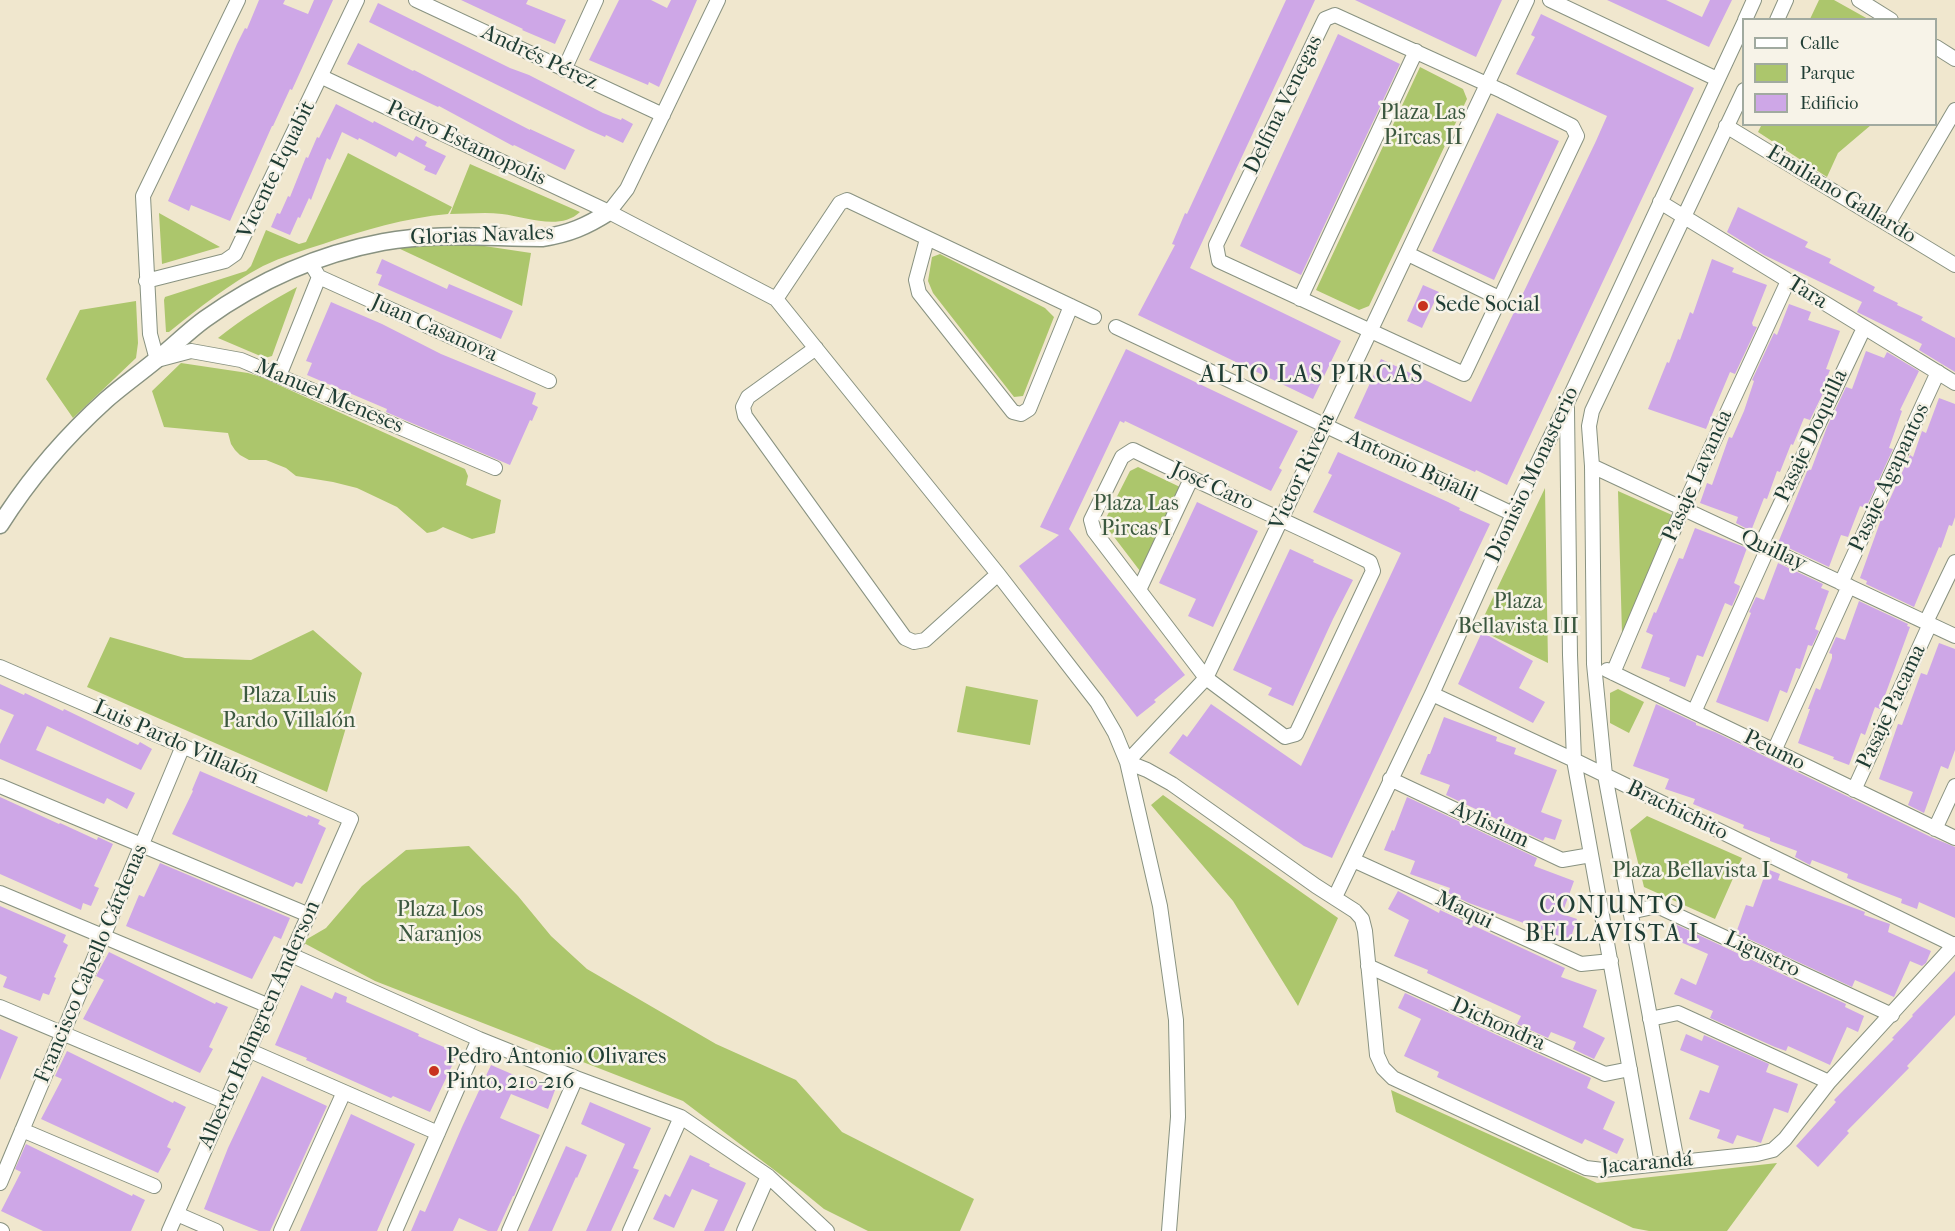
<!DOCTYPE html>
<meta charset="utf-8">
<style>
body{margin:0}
#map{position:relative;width:1955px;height:1231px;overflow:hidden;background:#f0e7ce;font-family:"IM FELL French Canon",serif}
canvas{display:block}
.legend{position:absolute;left:1742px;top:18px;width:195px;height:108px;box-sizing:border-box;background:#f7f3e8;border:2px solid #a1aaa0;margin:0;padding:8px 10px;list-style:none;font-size:18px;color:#1f3d34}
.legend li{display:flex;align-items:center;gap:12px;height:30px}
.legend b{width:30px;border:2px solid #a1aaa0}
</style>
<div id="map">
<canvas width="1955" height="1231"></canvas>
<ul class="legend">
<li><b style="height:8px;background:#fff"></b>Calle</li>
<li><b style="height:16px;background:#acc66c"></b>Parque</li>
<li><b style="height:16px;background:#cea7e7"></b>Edificio</li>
</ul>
</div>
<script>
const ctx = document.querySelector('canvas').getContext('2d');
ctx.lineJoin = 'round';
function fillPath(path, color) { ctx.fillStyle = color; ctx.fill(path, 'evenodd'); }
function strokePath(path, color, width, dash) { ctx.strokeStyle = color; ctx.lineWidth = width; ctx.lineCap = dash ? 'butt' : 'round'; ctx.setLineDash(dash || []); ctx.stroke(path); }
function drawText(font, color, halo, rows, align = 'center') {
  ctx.font = font + ' "IM FELL French Canon",serif'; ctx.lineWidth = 5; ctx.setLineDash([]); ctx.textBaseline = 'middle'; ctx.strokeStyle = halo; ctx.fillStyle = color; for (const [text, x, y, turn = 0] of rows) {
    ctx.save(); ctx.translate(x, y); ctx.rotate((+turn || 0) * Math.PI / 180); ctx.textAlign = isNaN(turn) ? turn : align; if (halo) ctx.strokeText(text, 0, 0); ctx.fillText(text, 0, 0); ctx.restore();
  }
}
fillPath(new Path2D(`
 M1819 0H1834L1868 19H1810Z
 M1420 67 1463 89 1467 99 1369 306 1359 310 1316 290Z
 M1762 124H1871V125L1838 153 1827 177 1758 132Z
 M348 153 452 207 448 214C405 218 364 230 323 244 303 250 282 257 263 266 229 284 199 308 169 332H166L164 300 165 297 246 271 251 266 266 230 299 244 306 242Z
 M470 164 580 212C560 231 526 217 502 214 485 212 467 214 450 214Z
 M159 213 220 247 162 264Z
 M471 244 531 253 522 306 398 248 420 245Z
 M940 254 1045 308 1054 317 1023 396 1014 397 933 293 928 281 932 257Z
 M297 287 272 356 265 358 218 338C243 318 269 302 297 287Z
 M136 301 138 343 136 358 73 418 46 379 80 310Z
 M181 363 248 373 261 377 456 465 465 469 468 476 466 485 501 500 495 533 472 539 443 527 436 531 427 533 397 507 357 488 333 482 296 476 286 468 266 460H249L240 455 235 450 231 444 228 433 164 427 152 391Z
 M1138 467 1180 487 1140 571 1108 529 1106 518 1130 471Z
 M1545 488 1548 663 1478 629Z
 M1618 491 1672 515 1622 634Z
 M313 630 362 673 327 792 87 687 110 637 185 658 251 660Z
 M966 686 1038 700 1030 745 957 732Z
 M1618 689 1644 702 1629 733 1610 723V693Z
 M1163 795 1338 918 1298 1006 1233 901 1151 805Z
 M1647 816 1742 858 1715 919 1644 887 1630 830Z
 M469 846 518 896 551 936 587 969 716 1044 796 1080 842 1132 974 1199 960 1231H868L824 1209 802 1191 683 1101 375 981 302 942 326 928 362 886 406 850Z
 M1391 1090 1597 1183 1777 1163 1727 1231H1649L1633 1228 1396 1112Z`), '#acc66c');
fillPath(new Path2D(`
 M259 0H285L283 4 308 14 314 0H333L292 90 290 89 273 126H272L230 221 191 205 189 211 168 201 237 44 245 28 247 29Z
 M461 0H528L526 4 566 20 555 44 522 30 523 29Z
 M619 0H651L667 8 671 0H697L659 87 649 82 648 85 589 60Z
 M1286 0H1315L1190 268 1341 341 1313 399 1138 315 1175 245 1172 244 1180 225 1185 213 1187 214Z
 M1355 0H1502L1476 57Z
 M1607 0H1666L1702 17 1710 0H1732L1709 47Z
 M378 3 510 68 529 75 603 113 621 120 622 118 633 124 623 143 606 135 605 137 589 130 369 22Z
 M1541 14 1694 88 1507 485 1476 470 1475 472 1354 418 1381 359 1471 402 1596 141 1607 116 1516 74 1535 37 1531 35Z
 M1338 34 1400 64 1301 275 1240 246Z
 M358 43 413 71 414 70 530 130V129L575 150 565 170 514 145 513 146 439 106 438 107 347 64Z
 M336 104 373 123 374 121 413 141 416 136 427 142 425 146 446 156 436 175 424 170 426 166 399 152 396 157 359 138 358 140 342 132 330 160 327 158 311 200 309 198 300 218 298 217 290 235 271 227 277 213 280 214 288 196 290 197 306 157 308 158 317 137 319 138Z
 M1497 113 1559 141 1494 280 1432 251Z
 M1738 207 1808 242 1805 247 1831 259 1829 263 1875 287 1873 291 1898 303 1897 305 1923 317 1921 320 1955 338V372L1919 350 1922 344 1857 312 1862 302 1764 255 1727 232Z
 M382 259 447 289 449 284 513 311 501 339 378 285 382 275 376 273Z
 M1712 259 1734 268 1732 272 1767 285 1752 323 1753 326 1757 327 1735 374 1730 372 1706 429 1648 409 1667 362 1669 363 1678 339 1680 340 1690 312 1693 314Z
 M1423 285 1439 292 1422 328 1407 321Z
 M331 302 382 324 441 354 536 393 532 404 538 407 532 421 530 420 510 465 386 412 387 409 307 375 312 363 306 361Z
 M1789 304 1811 312 1808 320 1840 331 1826 369 1830 370 1826 380 1829 381 1810 420 1804 418 1793 445 1791 444 1780 472 1777 471 1767 499 1764 498 1751 531 1736 523 1738 517 1700 503 1707 483 1712 485 1729 437 1732 438 1744 411 1754 381 1752 380 1774 333 1777 335Z
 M1126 349 1298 431 1279 468 1282 470 1271 491 1125 421 1124 423 1120 421 1069 529 1185 675 1154 700 1156 702 1137 717 1019 566 1059 535 1040 527Z
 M1866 351 1884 358 1887 352 1919 371 1900 410 1902 411 1889 448 1893 449 1866 508 1860 506 1848 537 1841 535 1829 567 1778 543 1808 469 1811 470 1827 427 1846 387 1852 389Z
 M1939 398 1955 404V517L1952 526 1949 525 1941 548 1939 547 1914 607 1866 584 1867 581 1860 578 1883 514 1910 455 1913 457 1922 431 1926 433Z
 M1338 452 1448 502 1460 508 1459 510 1490 524 1332 858 1304 846 1169 753 1183 734 1187 737 1211 704 1301 766 1401 553 1313 512 1332 475 1328 473Z
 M1197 502 1258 531 1213 627 1188 616 1196 599 1159 583Z
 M1695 528 1747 548 1734 583 1740 586 1739 590 1732 606 1725 603 1703 657 1697 655 1685 687 1669 681 1670 678 1641 668 1653 635 1646 632 1654 612 1656 613 1679 558 1683 559Z
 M1290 549 1314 560 1313 562 1353 580 1333 619 1293 706 1268 695 1272 688 1233 670Z
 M1778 563 1823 584 1821 588 1829 591 1815 629 1819 631 1812 646 1808 645 1800 669 1796 668 1787 693 1780 690 1768 722 1716 702 1751 613 1749 612 1756 597 1764 600Z
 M1859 601 1908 624 1907 626 1910 627 1880 709 1875 707 1865 735 1861 733 1849 765 1833 759 1834 757 1798 743 1810 709H1808L1816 688 1820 690 1832 658V654L1829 653 1836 637 1845 640Z
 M1482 632 1533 661 1519 688 1545 702 1533 723 1458 684Z
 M1939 643 1955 649V750L1948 769 1941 766 1924 813 1908 805 1913 792 1879 779 1898 724 1902 725 1921 673 1927 675Z
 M0 684 24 695 25 693 63 711 64 709 138 745 140 742 152 749 141 770 47 726 36 750 135 793 127 809 107 798 104 804 0 759V744L14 715 0 709Z
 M1656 704 1696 723V725L1715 732 1931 837 1955 847V918L1919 902 1917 909 1901 903 1902 899 1847 878 1848 874 1812 860 1810 865 1795 857 1797 851 1770 841V838L1743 828 1744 825 1693 804 1695 799 1665 789 1669 779 1633 766Z
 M1444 717 1497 737 1496 741 1516 748 1514 754 1557 770 1541 812 1562 820 1555 840 1545 837 1543 841 1446 795 1450 785 1420 774 1428 754H1430Z
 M200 771 307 817 308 815 320 820 318 824 326 828 302 884 296 882 293 887 172 834 193 791 192 790Z
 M0 797 59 824 60 823 97 840 98 837 113 844 94 886 99 888 91 906 83 903 81 910 0 874Z
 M1407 797 1537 858 1534 866 1574 881 1562 914 1577 919 1570 940 1469 903 1448 893 1450 888 1410 874 1415 861 1384 850 1392 830 1394 831Z
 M160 863 290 918 281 939 274 936 252 979 126 926 139 895 144 897Z
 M1767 869 1780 874 1778 880 1865 912 1864 915 1890 924 1888 932 1931 951 1926 963 1922 966 1910 961 1894 997 1855 980 1852 987 1736 933 1746 905 1753 907Z
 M1398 891 1439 913 1440 910 1565 968 1561 977 1597 990 1583 1027 1605 1038 1594 1059 1573 1049 1576 1042 1551 1032 1548 1038 1517 1024 1521 1016 1427 973 1428 970 1394 956 1409 920 1388 909Z
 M0 906 66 935 63 942 68 945 54 977 56 978 49 995 43 993 40 1001 3 987 7 977 0 974Z
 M1675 924 1846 1004 1845 1007 1864 1016 1858 1032 1847 1027 1830 1065 1788 1046 1786 1051 1775 1047 1710 1018 1713 1011 1674 994 1681 978 1696 985 1708 954 1669 937Z
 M109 952 215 1004 216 1002 228 1007 209 1047 213 1049 200 1073 83 1019 104 980 96 976Z
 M1955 971V1015L1907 1066 1909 1068 1847 1131 1849 1133 1818 1167 1796 1146 1836 1102 1834 1100 1894 1039 1892 1038 1913 1016 1912 1015Z
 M301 985 332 999 335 992 347 997 346 1002 419 1034 418 1036 458 1053 430 1112 393 1096 391 1098 306 1060 307 1058 275 1045Z
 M1405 993 1591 1078 1587 1088 1615 1102 1603 1129 1624 1139 1617 1154 1585 1139 1582 1144 1437 1077 1439 1072 1404 1056 1421 1019 1398 1008Z
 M0 1029 18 1037 0 1080Z
 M1686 1034 1702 1041 1704 1035 1769 1064 1766 1072 1798 1084 1788 1113 1774 1108 1761 1143 1737 1135 1733 1144 1717 1138 1720 1130 1689 1119 1700 1090 1709 1093 1719 1066 1680 1050Z
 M67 1051 173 1103 174 1101 186 1107 167 1147 171 1149 158 1173 41 1119 62 1079 55 1076Z
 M491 1065 528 1081V1079L555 1090 548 1109 511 1094 500 1118 540 1135 514 1196H513L497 1231H488L459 1218 453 1231H411L420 1210 425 1212 462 1127Z
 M262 1076 327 1106 270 1231H259L204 1209 228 1148Z
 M590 1102 651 1128 633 1168 639 1170 611 1231H586L625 1144 581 1124Z
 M351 1114 415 1144 377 1231H300Z
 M26 1144 132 1196 133 1194 145 1200 131 1231H43L1 1211 21 1172 15 1169Z
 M566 1146 587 1155 577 1178 576 1177 552 1231H528Z
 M690 1155 710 1164 709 1166 746 1183 724 1231H704L718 1200 692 1189 674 1228 653 1219 665 1194 670 1197Z`), '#cea7e7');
const minor = new Path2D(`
 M238 0 143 196 150 334 157 360 191 351 241 360 495 468
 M416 0 663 115
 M1527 0 1206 678 1127 762 1147 770 1172 784 1316 886 1355 911 1362 919 1365 931 1377 1055 1383 1068 1393 1078 1586 1168 1603 1170 1757 1154 1773 1150 1785 1139 1829 1082 1955 944
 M1550 0 1717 79
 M1859 0 1891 20
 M1335 15 1502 91 1572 126 1577 136 1464 374 1219 261 1216 245 1325 19Z
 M1745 20 1754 0
 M1777 20 1786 0
 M1936 47 1955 59
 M564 70 596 0
 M322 77 609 212 776 299 998 574 1097 702 1115 733 1127 762 1160 906 1176 1020 1178 1117 1169 1231
 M1726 126 1955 265
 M1660 202 1955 383
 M609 212 627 189 718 0
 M1888 224 1955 110
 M927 239 916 280 919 293 1013 412 1021 414 1029 409 1071 306
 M1408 254 1499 298
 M310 262 319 277 549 381
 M146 281 225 261 235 254 357 0
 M776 299 840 203 847 200 1094 317
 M1300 299 1416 51
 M1116 327 1513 514
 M816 348 748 397 743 407 745 416 905 638 914 642 925 640 998 574
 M279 376 319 277
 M1567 408 1570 655 1574 760 1647 1165
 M1133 450C1212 489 1292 523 1370 562L1373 571 1296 734 1285 737 1206 678 1094 531 1091 520 1122 457Z
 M1592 466 1955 636
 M1761 545 1864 328
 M1841 583 1938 372
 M1139 590 1191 479
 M1926 622 1955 562
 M0 667 351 819 169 1231
 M1607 670 1955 838
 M1613 673 1683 508 1788 281
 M1432 694 1574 760 1954 945
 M1694 712 1768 548
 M1774 751 1849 586
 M1390 779 1562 860 1591 855
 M0 786 309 915
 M1854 790 1930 624
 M1935 829 1955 786
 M1353 860 1581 964 1611 961
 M0 893 269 1006
 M1335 897 1432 694 1513 514 1567 403 1744 23
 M1630 912 1657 906 1892 1015
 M291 955 479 1039 576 1078 681 1117 768 1176 827 1231
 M1368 966 1605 1074 1630 1069
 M0 1007 226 1102
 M1650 1019 1678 1013 1829 1082
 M248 1050 438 1133
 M22 1130 154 1186
 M1677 1162 1605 775 1594 664 1592 466 1589 426 1592 411 1744 90
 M0 1183 183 746
 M177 1214 216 1231
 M0 1230 2 1231
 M281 1231 344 1092
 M395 1231 479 1039
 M509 1231 576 1078
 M630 1231 681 1117
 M744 1231 768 1176`);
const tertiary = new Path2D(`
 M0 525C29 479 65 437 106 400 122 386 139 374 156 360 173 347 187 332 205 319 258 281 319 254 383 242 437 232 489 238 542 238 569 234 587 226 609 212`);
strokePath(minor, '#889281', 16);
strokePath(tertiary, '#889281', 19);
strokePath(minor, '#fff', 14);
strokePath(tertiary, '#fff', 16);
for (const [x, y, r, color] of [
 [1423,306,6,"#c8321e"],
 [434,1071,6,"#c8321e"]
]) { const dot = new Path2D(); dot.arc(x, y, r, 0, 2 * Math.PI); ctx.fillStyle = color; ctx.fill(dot); strokePath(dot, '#f7f3e8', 2); }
drawText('22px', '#1f3d34', '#f7f3e8', [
 ["Andrés Pérez",539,58,25],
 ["Delfina Venegas",1284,105,-64],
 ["Pedro Estamopolis",466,144,25],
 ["Vicente Equabit",277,170,-64],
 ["Emiliano Gallardo",1841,195,31],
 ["Glorias Navales",482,236,-2],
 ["Tara",1807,293,32],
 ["Juan Casanova",434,329,24],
 ["Manuel Meneses",329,397,23],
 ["Pasaje Doquilla",1812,436,-65],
 ["Antonio Bujalil",1412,467,25],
 ["Victor Rivera",1303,472,-65],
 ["Dionisio Monasterio",1533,475,-65],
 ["Pasaje Lavanda",1698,476,-66],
 ["Pasaje Agapantos",1890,478,-65],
 ["José Caro",1212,487,24],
 ["Quillay",1773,551,25],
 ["Pasaje Pacama",1892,707,-65],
 ["Luis Pardo Villalón",176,743,24],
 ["Peumo",1774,751,26],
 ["Brachichito",1677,811,26],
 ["Aylisium",1490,825,25],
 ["Maqui",1464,911,25],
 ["Ligustro",1762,955,25],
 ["Francisco Cabello Cárdenas",92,964,-67],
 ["Alberto Holmgren Anderson",260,1025,-66],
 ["Dichondra",1498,1025,24],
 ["Jacarandá",1647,1164,-5]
]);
drawText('22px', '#3b583f', '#f7f3e8', [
 ["Plaza Las",1423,114],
 ["Pircas II",1423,139],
 ["Plaza Las",1136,505],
 ["Pircas I",1136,530],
 ["Plaza",1518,603],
 ["Bellavista III",1518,628],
 ["Plaza Luis",289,697],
 ["Pardo Villalón",289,722],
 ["Plaza Bellavista I",1691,872],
 ["Plaza Los",440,911],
 ["Naranjos",440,936]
]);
drawText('22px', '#1f3d34', '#f7f3e8', [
 ["Sede Social",1435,306],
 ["Pedro Antonio Olivares",446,1058],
 ["Pinto, 210-216",446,1083]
], 'left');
ctx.letterSpacing = '1.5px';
drawText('24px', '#1f3d34', '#f7f3e8', [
 ["ALTO LAS PIRCAS",1312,376],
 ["CONJUNTO",1612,907],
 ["BELLAVISTA I",1612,935]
]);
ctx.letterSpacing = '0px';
</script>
